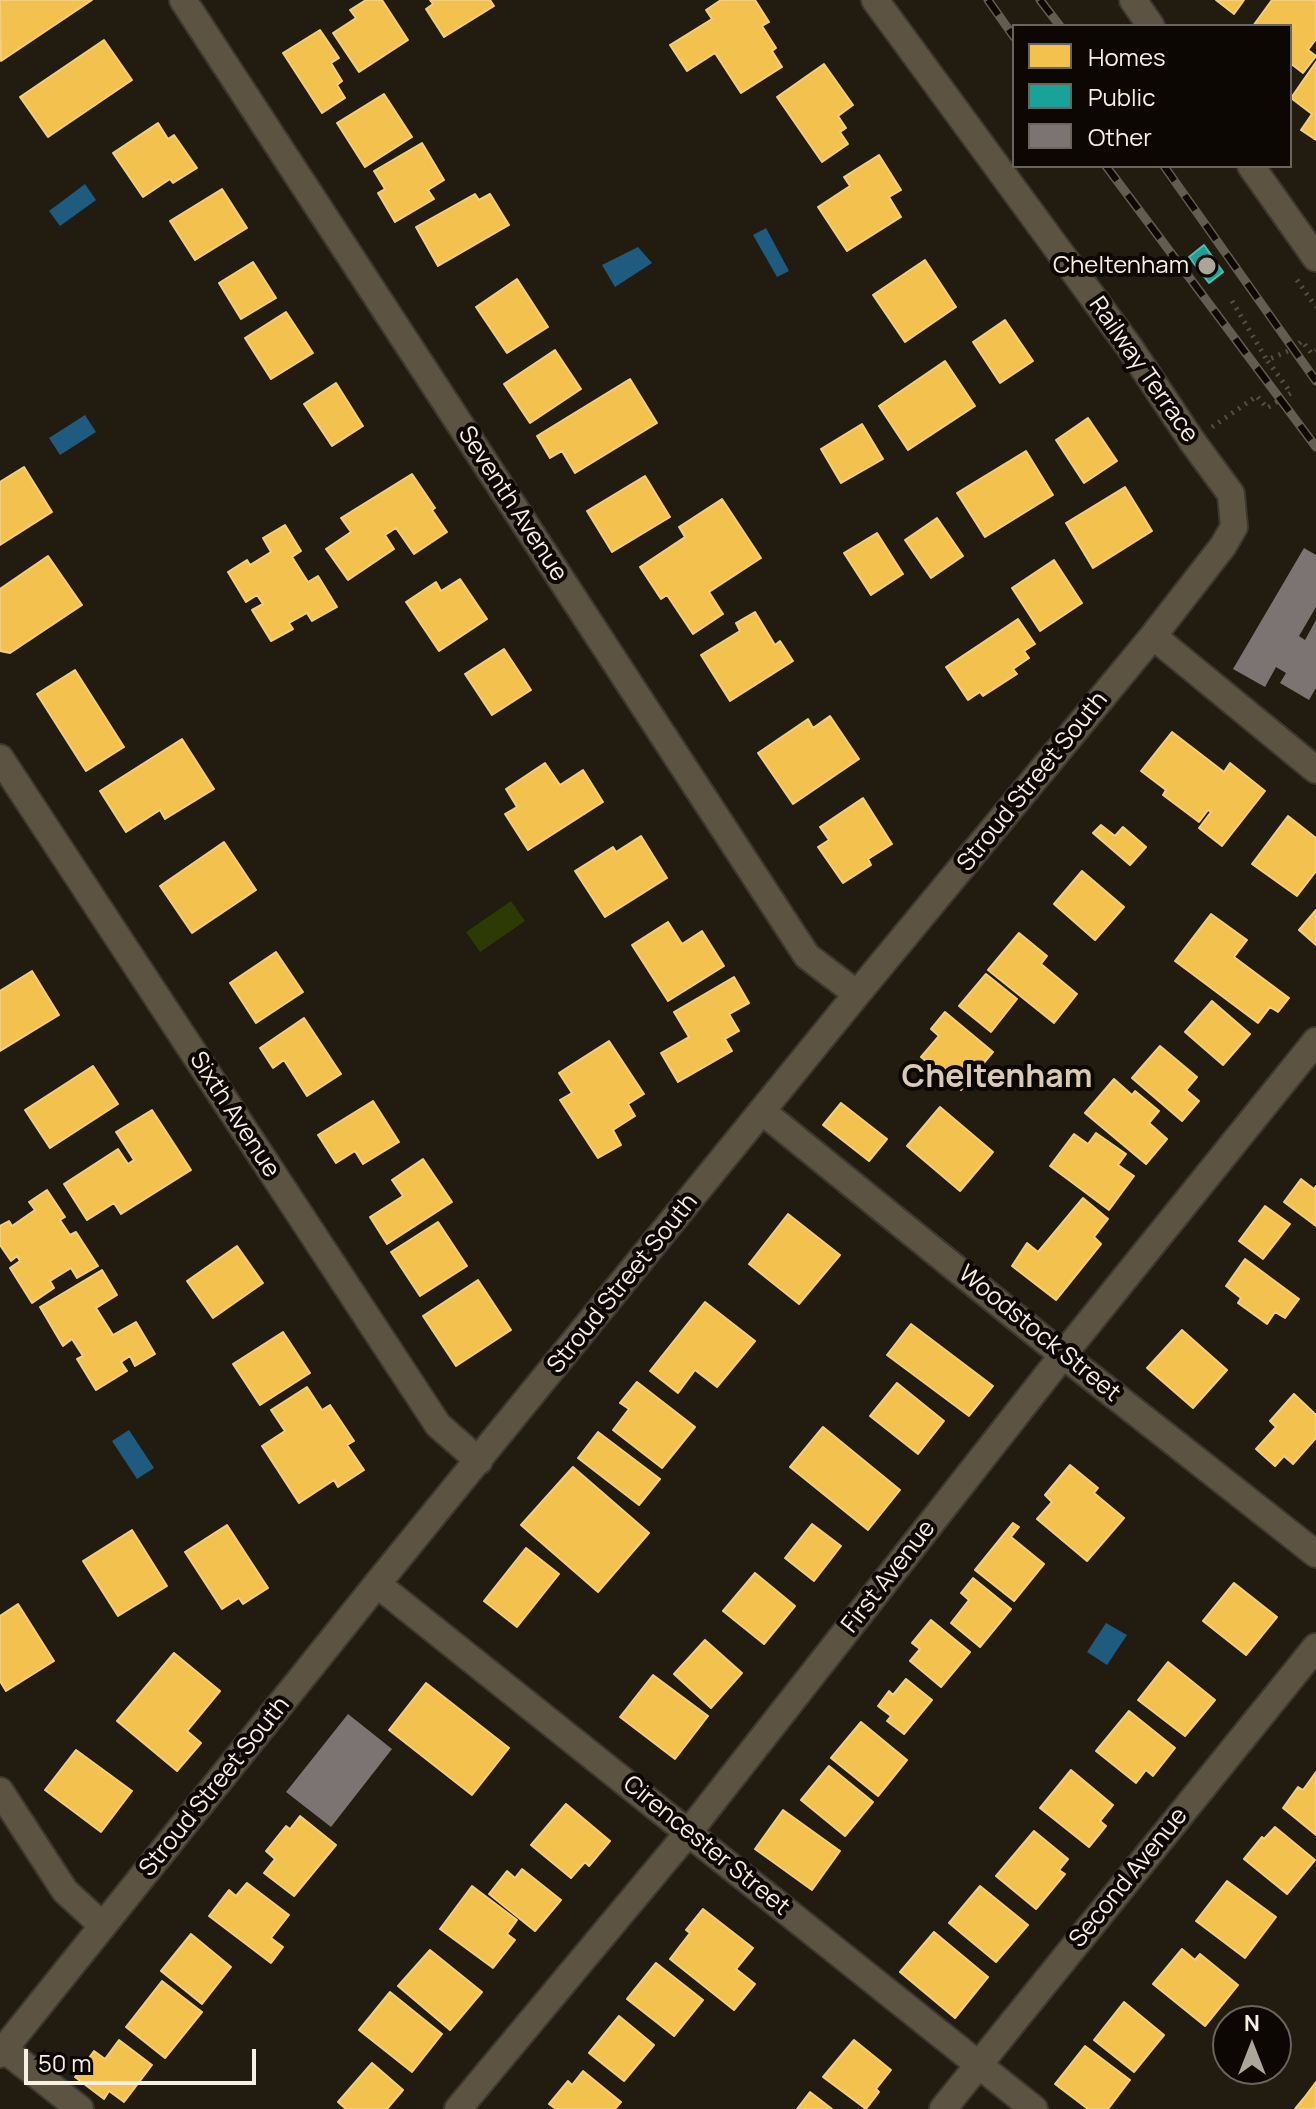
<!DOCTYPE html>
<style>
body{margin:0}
#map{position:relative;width:1316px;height:2109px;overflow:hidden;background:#211b10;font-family:Manrope,sans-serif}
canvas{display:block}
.legend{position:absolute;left:1012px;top:24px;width:280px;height:144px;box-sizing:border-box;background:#0c0703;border:2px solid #6a645d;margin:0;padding:10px 14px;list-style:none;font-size:24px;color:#f7efe4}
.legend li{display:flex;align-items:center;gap:16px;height:40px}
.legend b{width:40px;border:2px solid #6a645d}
.north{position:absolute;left:1212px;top:2005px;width:80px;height:80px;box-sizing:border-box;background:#0c0703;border:2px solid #6a645d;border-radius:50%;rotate:0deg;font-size:22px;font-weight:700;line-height:32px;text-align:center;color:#f7efe4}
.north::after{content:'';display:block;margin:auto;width:28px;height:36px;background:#aca59a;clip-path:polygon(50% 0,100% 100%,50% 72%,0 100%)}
.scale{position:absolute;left:24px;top:2049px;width:232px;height:36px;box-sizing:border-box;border:4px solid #f7efe4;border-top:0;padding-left:10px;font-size:24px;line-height:28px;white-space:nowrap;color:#f7efe4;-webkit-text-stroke:6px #0c0703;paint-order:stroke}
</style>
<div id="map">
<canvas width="1316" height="2109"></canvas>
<ul class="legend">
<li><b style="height:22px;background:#f2c14e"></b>Homes</li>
<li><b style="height:22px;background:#17a398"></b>Public</li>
<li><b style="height:22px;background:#7c7472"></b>Other</li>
</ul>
<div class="north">N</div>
<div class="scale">50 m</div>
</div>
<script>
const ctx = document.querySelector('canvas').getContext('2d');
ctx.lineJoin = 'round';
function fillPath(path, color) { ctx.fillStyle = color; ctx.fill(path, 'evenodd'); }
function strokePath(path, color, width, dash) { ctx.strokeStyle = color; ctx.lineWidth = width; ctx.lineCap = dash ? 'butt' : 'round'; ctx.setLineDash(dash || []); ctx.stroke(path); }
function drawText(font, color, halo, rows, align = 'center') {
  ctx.font = font + ' Manrope,sans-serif'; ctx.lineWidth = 8; ctx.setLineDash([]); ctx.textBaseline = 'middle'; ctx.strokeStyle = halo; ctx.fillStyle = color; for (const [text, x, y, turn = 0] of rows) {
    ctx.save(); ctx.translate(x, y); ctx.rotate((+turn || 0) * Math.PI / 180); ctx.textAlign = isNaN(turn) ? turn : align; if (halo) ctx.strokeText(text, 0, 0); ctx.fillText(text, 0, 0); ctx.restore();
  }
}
fillPath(new Path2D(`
 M511 901 525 921 480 952 466 932Z`), '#2e3a04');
fillPath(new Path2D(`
 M85 184 96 200 60 226 49 211Z
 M766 228 789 271 777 277 753 235Z
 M638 247 652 263 615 287 602 265Z
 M85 415 96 432 60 455 49 438Z
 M129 1430 154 1468 137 1479 112 1441Z
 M1106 1623 1127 1635 1107 1665 1087 1652Z`), '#1f5b7f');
const homes = new Path2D(`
 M0 0H92L1 61Z
 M366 0H382L408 40 359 72 333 33 356 18 350 10Z
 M430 0H490L494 6 444 37 426 9 433 4Z
 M721 0H755L769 22 762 26 776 48 772 51 782 67 741 93 715 53 687 71 670 45 712 19 706 10Z
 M1216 0H1244L1234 14Z
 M1272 0H1316V39L1308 50 1316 56 1303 73 1290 63V26H1253Z
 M320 30 339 58 331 63 342 81 337 85 345 98 322 113 283 53Z
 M104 40 132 80 48 137 20 97Z
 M1316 62V140L1301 130 1312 114 1291 98Z
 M824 64 853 105 838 116 846 128 840 132 848 144 822 162 777 97Z
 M384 94 412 137 365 167 337 123Z
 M158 123 168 139 174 135 197 168 173 183 170 179 143 197 113 153Z
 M422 143 444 180 428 190 434 199 395 222 378 193 385 189 374 171Z
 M879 155 901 190 889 197 901 217 847 251 818 207 850 186 844 177Z
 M222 189 247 228 195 260 170 221Z
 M475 194 479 200 490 194 509 225 438 266 416 227Z
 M925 260 956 307 905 342 873 295Z
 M253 262 276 298 241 319 219 283Z
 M517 279 548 327 507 353 476 307Z
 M286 312 313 353 271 379 245 338Z
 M1005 320 1033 361 1000 383 973 342Z
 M555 350 581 389 530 423 504 384Z
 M945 361 975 406 908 450 879 406Z
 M630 379 657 423 575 473 562 451 550 458 537 436Z
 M336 383 363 426 332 446 304 404Z
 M1088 418 1117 461 1084 483 1056 440Z
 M862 424 883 459 841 483 821 449Z
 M1026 451 1053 495 985 537 957 493Z
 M24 467 52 512 0 545V482Z
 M412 474 435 508 432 510 447 532 414 554 396 528 385 535 394 549 348 580 326 549 351 532 341 518Z
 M645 476 670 517 612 552 587 511Z
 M1125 487 1152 531 1093 568 1066 523Z
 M722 499 761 558 709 592 723 614 693 634 667 595 661 599 640 567 685 537 679 527Z
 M937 518 963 556 931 578 905 540Z
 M285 525 301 551 292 557 308 582 318 576 337 607 312 621 307 613 289 623 293 629 271 641 252 610 263 604 257 595 246 602 228 572 247 560 250 565 271 552 263 538Z
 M877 533 903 574 871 595 844 553Z
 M48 556 82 605 10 653 0 651V589Z
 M1054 560 1082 603 1040 631 1012 588Z
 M460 579 487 619 439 651 406 602 436 582 441 591Z
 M755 612 775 645 780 641 793 661 730 701 701 655 740 631 736 623Z
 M1018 619 1035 644 1024 651 1029 658 1013 669 1017 674 983 696 980 692 968 700 946 667Z
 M504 649 531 690 492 715 465 674Z
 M75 670 124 747 86 771 37 694Z
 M830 716 859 759 793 804 758 753 808 719 813 728Z
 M1172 732 1224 772 1230 763 1265 791 1222 846 1199 828 1211 812 1208 810 1199 822 1163 795 1166 790 1141 771Z
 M182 739 214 789 165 819 160 810 126 832 100 791Z
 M545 763 560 785 583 770 603 802 528 850 505 814 517 807 506 789Z
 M863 798 892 844 868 859 871 865 843 883 818 847 829 840 820 827Z
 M1288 816 1316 838V871L1297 896 1252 864Z
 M1101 825 1115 836 1123 827 1146 847 1130 865 1093 833Z
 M641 836 667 878 605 917 575 871 613 847 616 852Z
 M224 842 256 890 192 933 160 886Z
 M1082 871 1124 907 1095 940 1054 904Z
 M1316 910V945L1299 930Z
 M1211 914 1247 940 1234 957 1289 998 1278 1012 1270 1007 1258 1023 1175 961Z
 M668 922 682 944 702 931 724 966 668 1001 632 945Z
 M1019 933 1047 956 1041 964 1077 994 1054 1023 988 970Z
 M276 952 303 992 256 1023 230 983Z
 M32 971 59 1015 0 1051V991Z
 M986 974 1017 999 991 1032 959 1006Z
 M734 977 749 1003 729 1014 739 1031 725 1039 732 1051 678 1082 661 1053 689 1037 674 1012Z
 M1212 1001 1250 1034 1223 1065 1185 1032Z
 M945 1012 993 1052 961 1090 921 1057 939 1036 931 1029Z
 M304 1018 341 1074 307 1096 284 1060 273 1068 260 1048Z
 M609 1041 644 1094 628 1104 635 1116 613 1130 621 1145 598 1158 560 1100 572 1093 559 1073Z
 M1160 1046 1197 1077 1186 1090 1199 1101 1182 1121 1132 1078Z
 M93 1066 118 1104 50 1148 25 1110Z
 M1114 1079 1132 1095 1135 1091 1159 1111 1149 1123 1167 1139 1146 1164 1085 1113Z
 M373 1101 399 1142 363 1164 355 1151 336 1163 318 1135Z
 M841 1103 887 1139 869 1161 823 1125Z
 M940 1107 993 1152 960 1191 907 1146Z
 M152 1110 191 1170 121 1214 114 1203 87 1220 64 1184 118 1149 128 1164 134 1160 116 1132Z
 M1096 1133 1126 1154 1118 1165 1134 1176 1109 1210 1050 1166 1074 1134 1088 1144Z
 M423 1159 452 1202 387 1244 370 1217 403 1196 392 1180Z
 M1301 1179 1314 1189 1316 1186V1226L1284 1202Z
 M47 1190 65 1217 60 1220 70 1235 76 1232 98 1266 77 1278 71 1268 50 1281 54 1288 32 1303 10 1268 20 1261 17 1256 11 1261 0 1245V1226L9 1221 12 1226 35 1210 29 1202Z
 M1083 1198 1108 1219 1094 1237 1101 1244 1056 1300 1012 1266 1027 1243 1038 1252Z
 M1265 1206 1290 1224 1263 1259 1239 1241Z
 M788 1214 840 1255 799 1304 749 1264Z
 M438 1222 467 1266 420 1296 391 1252Z
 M237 1246 263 1283 213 1318 187 1281Z
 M1245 1259 1299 1299 1285 1318 1275 1312 1267 1324 1238 1303 1241 1298 1226 1286Z
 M102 1270 117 1295 96 1308 113 1335 136 1322 155 1354 135 1366 130 1356 121 1362 127 1371 96 1390 77 1359 83 1356 72 1339 63 1346 40 1307Z
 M478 1280 511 1330 456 1366 423 1316Z
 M705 1302 755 1341 717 1387 695 1370 678 1393 650 1371Z
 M911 1324 993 1386 969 1416 887 1355Z
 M1182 1330 1227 1370 1193 1408 1147 1368Z
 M283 1332 310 1373 260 1405 233 1364Z
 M637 1382 695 1427 662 1468 613 1430 629 1409 620 1403Z
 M897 1383 944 1421 918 1454 870 1416Z
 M307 1387 322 1410 330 1405 354 1441 347 1445 364 1470 338 1487 334 1480 299 1503 262 1446 285 1431 271 1410Z
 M1294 1394 1316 1415V1438L1293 1464 1284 1456 1275 1466 1256 1449 1276 1427 1270 1421Z
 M823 1427 900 1490 868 1530 790 1467Z
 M598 1432 660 1479 639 1505 578 1458Z
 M1070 1465 1098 1488 1094 1493 1124 1518 1087 1561 1037 1519 1052 1502 1045 1495Z
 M573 1467 649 1533 598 1592 521 1525Z
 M1013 1523 1019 1527 1011 1537 1044 1564 1014 1601 975 1570Z
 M812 1524 841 1546 814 1581 785 1558Z
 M227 1525 268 1588 243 1604 239 1598 222 1609 185 1552Z
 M132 1530 167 1586 118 1616 83 1561Z
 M526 1548 559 1574 517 1627 484 1601Z
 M755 1573 795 1606 764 1644 723 1611Z
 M973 1578 1011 1609 980 1647 951 1623 969 1600 961 1593Z
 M1234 1583 1277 1617 1246 1655 1203 1621Z
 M18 1604 54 1661 6 1691 0 1681V1616Z
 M931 1620 970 1652 941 1687 910 1661 920 1649 912 1643Z
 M705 1640 742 1673 711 1708 674 1674Z
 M174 1653 220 1691 187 1731 201 1743 177 1771 117 1721Z
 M1168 1662 1215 1700 1185 1736 1138 1700Z
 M653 1675 708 1716 675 1759 620 1717Z
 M906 1679 932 1700 904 1734 887 1721 891 1716 878 1706 889 1691 893 1695Z
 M426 1683 509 1748 472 1795 389 1730Z
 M1129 1711 1175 1748 1153 1776 1146 1770 1136 1783 1096 1751Z
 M861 1722 907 1760 878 1796 831 1758Z
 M76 1750 132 1791 101 1832 45 1790Z
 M829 1766 873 1802 845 1836 801 1800Z
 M1071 1770 1113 1805 1100 1821 1106 1826 1089 1847 1040 1808Z
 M1316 1772V1835L1283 1808 1298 1787 1303 1790Z
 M566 1804 610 1841 589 1866 585 1862 571 1878 531 1845Z
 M783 1810 840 1851 812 1890 755 1849Z
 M300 1816 336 1845 294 1896 264 1873 275 1859 266 1851 286 1826 290 1829Z
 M1275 1827 1315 1860 1287 1894 1244 1859 1262 1837 1264 1839Z
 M1034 1831 1068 1859 1059 1870 1065 1874 1036 1909 996 1876Z
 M522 1869 561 1900 535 1931 489 1894 507 1871 515 1878Z
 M1227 1881 1276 1917 1245 1958 1196 1921Z
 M247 1883 289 1915 271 1938 283 1947 271 1963 209 1916 229 1890 236 1896Z
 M472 1886 517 1920 507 1934 515 1940 493 1968 440 1929Z
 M980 1886 1028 1925 996 1962 949 1923Z
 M703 1909 753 1948 736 1969 755 1984 734 2010 670 1959 690 1933 686 1930Z
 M934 1932 988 1977 955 2018 900 1972Z
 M191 1934 231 1967 202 2004 161 1971Z
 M1182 1949 1195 1960 1200 1954 1238 1985 1205 2026 1153 1984Z
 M430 1950 482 1992 450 2030 398 1986Z
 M656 1963 703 2000 674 2036 627 1999Z
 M162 1981 202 2012 165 2058 126 2027Z
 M390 1992 442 2034 412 2072 359 2030Z
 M1124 2002 1164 2035 1134 2072 1094 2040Z
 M619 2016 654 2045 624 2081 589 2053Z
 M119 2040 152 2065 124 2102 109 2091 104 2099 75 2077 94 2051 105 2059Z
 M854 2040 891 2070 876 2089 879 2092 866 2109 823 2077Z
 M1085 2046 1130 2080 1108 2109H1088L1055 2084Z
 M372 2063 403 2090 387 2109H346L338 2102Z
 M583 2071 621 2102 615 2109H556L549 2104 568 2081 572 2085Z
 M1316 2082V2109H1295L1304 2098Z
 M810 2092 832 2109H797Z`);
fillPath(homes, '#f2c14e');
strokePath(homes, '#f4cf7b', 2);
const public = new Path2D(`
 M1204 245 1223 272 1209 283 1189 257Z`);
fillPath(public, '#17a398');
strokePath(public, '#5abaaf', 2);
fillPath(new Path2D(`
 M1304 548 1316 555V607L1299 636 1305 640 1316 620V688L1309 700 1280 683 1286 673 1276 667 1265 687 1233 669Z
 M348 1714 392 1749 331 1827 286 1792Z`), '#7c7472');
const street = new Path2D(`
 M183 0 807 956 857 994
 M1133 0 1151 26
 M1251 166 1316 258
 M1153 636 1316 770
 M0 758 438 1425 479 1461
 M763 1112 1044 1340 1316 1554
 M377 1584 1034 2109
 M0 1791 65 1891 103 1926
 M4 2049 80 2109
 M0 2054 377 1584 857 994 1153 636 1223 546 1234 527 1231 494 1192 441 1130 348 875 0
 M458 2109 688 1833 1063 1355 1316 1041
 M943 2109 1316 1647`);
strokePath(street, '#3d382f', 30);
strokePath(new Path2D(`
 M1297 280 1316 307
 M1232 301 1267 360
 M1212 427 1257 396 1267 408 1291 393 1267 360 1293 349 1302 341 1312 354 1316 351`), '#564f41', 5, [2, 6]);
strokePath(street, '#5c5342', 26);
const rail = new Path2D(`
 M988 0 1014 37
 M1040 0 1060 26
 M1106 166 1316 447
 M1164 166 1316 381`);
strokePath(rail, '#635c51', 9);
strokePath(rail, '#0c0703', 6, [18]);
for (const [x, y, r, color] of [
 [1207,266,10,"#aca59a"]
]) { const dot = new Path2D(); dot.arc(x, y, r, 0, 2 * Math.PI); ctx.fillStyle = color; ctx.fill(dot); strokePath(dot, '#0c0703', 3); }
drawText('24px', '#f7efe4', '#0c0703', [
 ["Cheltenham",1189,266]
], 'right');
drawText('24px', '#f7efe4', '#0c0703', [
 ["Railway Terrace",1143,370,55],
 ["Seventh Avenue",512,504,57],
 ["Stroud Street South",1033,782,-51],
 ["Sixth Avenue",234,1115,57],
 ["Stroud Street South",623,1284,-51],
 ["Woodstock Street",1039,1334,39],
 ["First Avenue",889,1577,-52],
 ["Stroud Street South",215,1787,-51],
 ["Cirencester Street",706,1846,39],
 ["Second Avenue",1129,1878,-51]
]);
drawText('bold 32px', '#d8cab4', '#0c0703', [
 ["Cheltenham",997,1078]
]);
</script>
